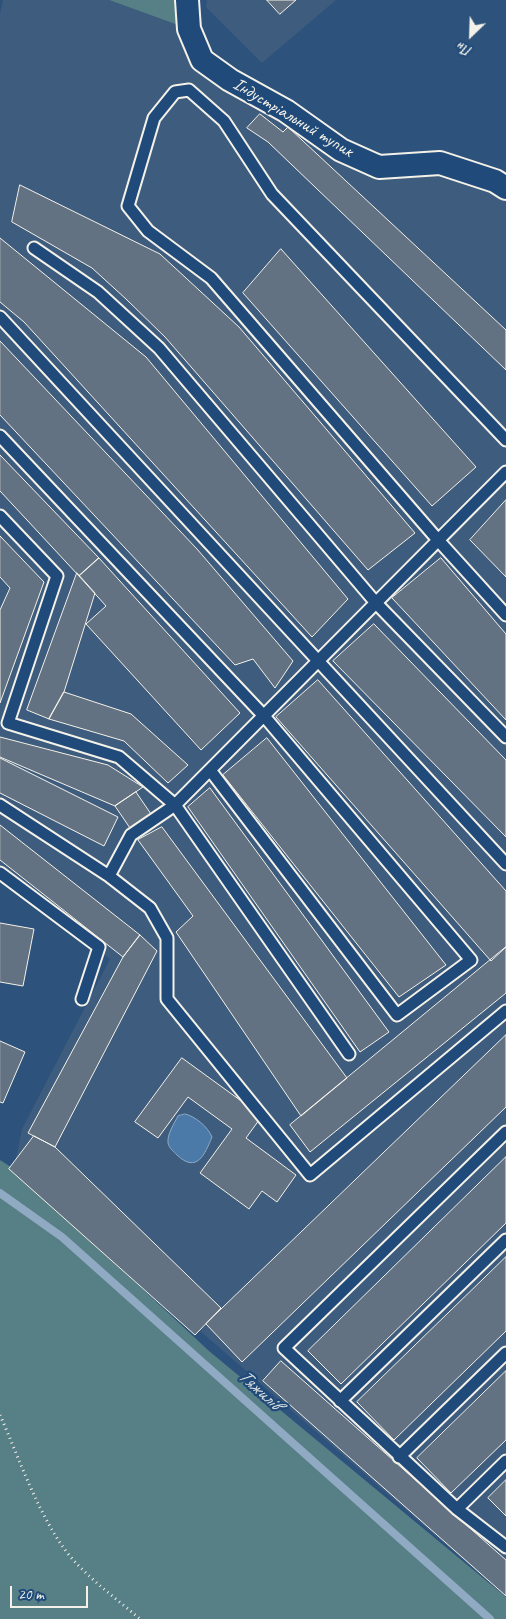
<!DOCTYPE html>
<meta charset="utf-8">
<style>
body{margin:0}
#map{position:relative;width:506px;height:1619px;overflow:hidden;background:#2d527c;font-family:Caveat,sans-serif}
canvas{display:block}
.north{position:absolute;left:446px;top:10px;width:50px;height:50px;-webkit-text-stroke:4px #1f4a7a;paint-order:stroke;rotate:204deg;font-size:14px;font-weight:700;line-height:20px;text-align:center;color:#f4f1e8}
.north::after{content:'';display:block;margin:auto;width:18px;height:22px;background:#f4f1e8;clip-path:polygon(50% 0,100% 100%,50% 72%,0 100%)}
.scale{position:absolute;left:10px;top:1586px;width:78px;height:22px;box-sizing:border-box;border:2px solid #f4f1e8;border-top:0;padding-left:6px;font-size:15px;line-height:18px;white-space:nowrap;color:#f4f1e8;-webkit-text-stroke:4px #1f4a7a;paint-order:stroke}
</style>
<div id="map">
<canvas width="506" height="1619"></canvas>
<div class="north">Пн</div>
<div class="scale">20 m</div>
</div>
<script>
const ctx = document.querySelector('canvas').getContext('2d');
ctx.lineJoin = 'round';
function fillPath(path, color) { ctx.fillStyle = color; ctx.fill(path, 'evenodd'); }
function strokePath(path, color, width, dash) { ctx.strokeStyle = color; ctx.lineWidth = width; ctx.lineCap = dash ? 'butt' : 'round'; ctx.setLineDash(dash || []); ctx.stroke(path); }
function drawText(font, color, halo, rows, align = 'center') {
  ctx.font = font + ' Caveat,sans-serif'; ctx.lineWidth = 4.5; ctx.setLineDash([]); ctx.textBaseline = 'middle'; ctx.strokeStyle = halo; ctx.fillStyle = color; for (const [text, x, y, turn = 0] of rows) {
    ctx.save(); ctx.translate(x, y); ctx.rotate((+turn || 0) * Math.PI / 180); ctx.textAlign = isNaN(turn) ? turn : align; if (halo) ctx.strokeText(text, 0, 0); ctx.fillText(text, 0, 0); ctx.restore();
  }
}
fillPath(new Path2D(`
 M3 0H109L189 29 202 60 379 167 440 163 506 188V1597L14 1169 22 1129 110 959 0 874V14Z
 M207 0H336L262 63 206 7Z`), '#3d5c7e');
fillPath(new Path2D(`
 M109 0H187L189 29Z
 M0 1160 14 1169 209 1351 506 1597V1619H0Z`), '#577f86');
const water = new Path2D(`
 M185 1114C195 1116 208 1127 212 1137 205 1154 197 1174 177 1155 174 1152 169 1148 168 1143 167 1134 174 1124 178 1116Z`);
fillPath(water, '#4b7aa8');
strokePath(water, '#8faac2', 1);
strokePath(new Path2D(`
 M0 1193 62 1237 490 1619`), '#8faac2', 8);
const building = new Path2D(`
 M267 0H296L280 14Z
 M260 114 283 132 288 127 506 330V370L268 142 247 128Z
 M20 185 160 254 239 327 415 533 368 570 165 337 126 299 92 268 12 222Z
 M0 238 146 357 348 599 312 637 24 322 0 302Z
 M281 249 476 467 432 506 243 293Z
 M0 341 197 549 293 661 275 688 253 659 235 665 0 415Z
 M0 455 99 558 79 576 0 491Z
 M506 500V577L470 540Z
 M0 536 44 582 0 703V610L10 588 0 577Z
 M99 558 240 713 201 750 86 624 106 606 79 576Z
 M441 558 506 634V720L392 598Z
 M77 573 95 593 64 692 49 719 27 710Z
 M374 624 506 760V837L333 661Z
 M318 680 506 891V947L491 961 276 717Z
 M64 692 131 714 188 765 168 783 124 741 49 719Z
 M0 737 108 765 143 787 115 806 0 757Z
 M267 738 446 965 399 997 223 775Z
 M0 758 118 817 104 846 0 793Z
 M210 788 389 1032 360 1052 188 807Z
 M136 792 151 814 130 828 115 806Z
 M0 825 140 935 123 957 0 860Z
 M162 827 347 1078 301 1116 176 932 193 916 138 840Z
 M0 923 34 929 23 986 0 982Z
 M140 935 157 951 55 1147 28 1133 123 957Z
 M506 947V993L310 1152 290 1125Z
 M506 1035V1107L242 1362 206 1324Z
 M0 1041 25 1052 3 1103 0 1102Z
 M182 1058 262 1116 246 1138 296 1175 277 1202 262 1191 249 1209 200 1173 232 1129 188 1097 158 1138 135 1122Z
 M34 1136 55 1147 221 1308 195 1335 9 1169Z
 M506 1157V1223L341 1384 308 1351Z
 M506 1257V1331L394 1440 357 1402Z
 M281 1361 506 1560V1596L263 1381Z
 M506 1371V1440L451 1493 417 1458Z
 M506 1480V1516L488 1498Z`);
fillPath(building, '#637283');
strokePath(building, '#f4f1e8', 1);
const service = new Path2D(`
 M34 248 98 292 159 348 376 603 506 737
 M0 317 506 864
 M0 436 264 716 471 960 397 1015 210 770
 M506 440 272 194 224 121 189 90 175 92 154 118 128 206 148 231 211 278 438 540 506 615
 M0 516 57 576 8 723 119 757 175 805 349 1054
 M0 805 109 876 150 908 167 938V999L310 1175 506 1011
 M0 873 99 947 82 999
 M109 876 131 835 175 805 506 472
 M506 1132 284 1348 457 1509 506 1547
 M340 1401 506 1240
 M399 1457 506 1353
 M457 1509 506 1461`);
const minor = new Path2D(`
 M187 0 189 29 202 60 230 80 286 111 341 150 379 167 440 163 495 181 506 188`);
strokePath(service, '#f4f1e8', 15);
strokePath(minor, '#f4f1e8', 26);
strokePath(new Path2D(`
 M0 1415C20 1460 43 1529 77 1564 96 1584 119 1601 140 1619`), '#f4f1e8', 3, [1, 4]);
strokePath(service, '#1f4a7a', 11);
strokePath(minor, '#1f4a7a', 22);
drawText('18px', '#f4f1e8', '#1f4a7a', [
 ["Індустріальний тупик",293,118,31]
]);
drawText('italic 19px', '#dbdfde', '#1f4a7a', [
 ["Тяжилів",259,1390,42]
]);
</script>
